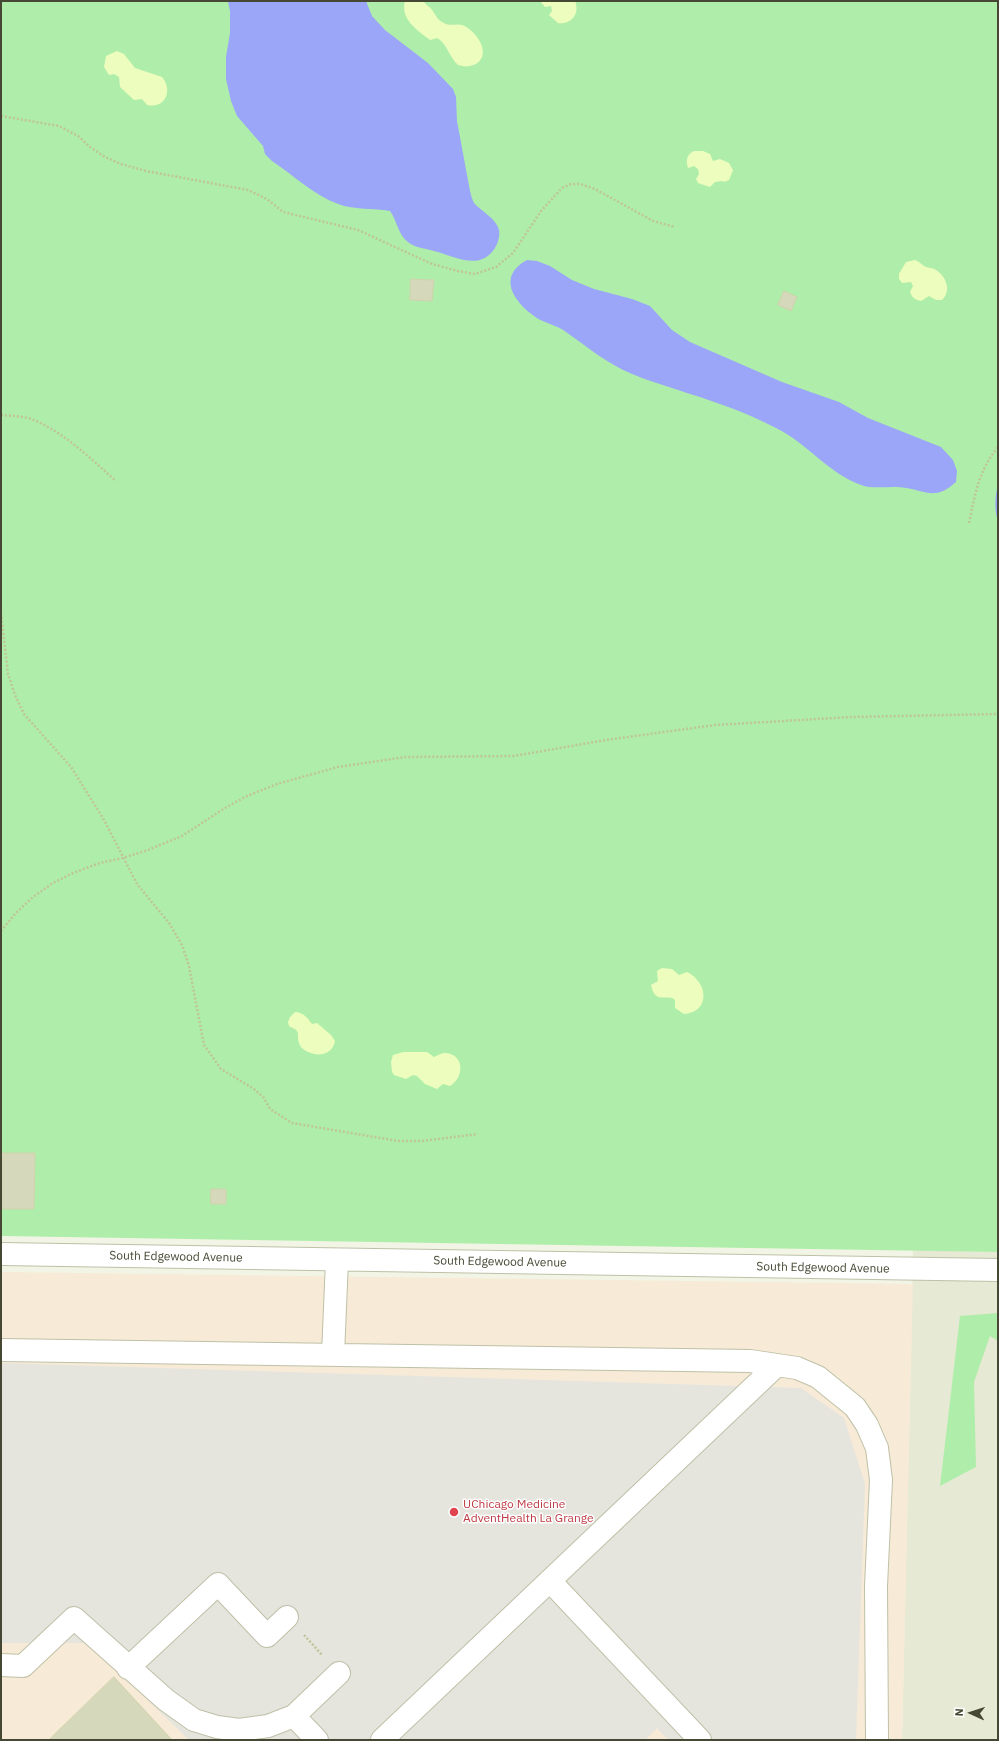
<!DOCTYPE html>
<style>
body{margin:0}
#map{position:relative;width:999px;height:1741px;overflow:hidden;background:#f2f5e5;font-family:"IBM Plex Sans",sans-serif}
canvas{display:block}
.frame{position:absolute;inset:0;border:2px solid #474834;pointer-events:none}
.north{position:absolute;left:951px;top:1693px;width:40px;height:40px;-webkit-text-stroke:3px #fff;paint-order:stroke;rotate:273deg;font-size:11px;font-weight:700;line-height:16px;text-align:center;color:#474834}
.north::after{content:'';display:block;margin:auto;width:14px;height:18px;background:#474834;clip-path:polygon(50% 0,100% 100%,50% 72%,0 100%)}
</style>
<div id="map">
<canvas width="999" height="1741"></canvas>
<div class="frame"></div>
<div class="north">N</div>
</div>
<script>
const ctx = document.querySelector('canvas').getContext('2d');
ctx.lineJoin = 'round';
function fillPath(path, color) { ctx.fillStyle = color; ctx.fill(path, 'evenodd'); }
function strokePath(path, color, width, dash) { ctx.strokeStyle = color; ctx.lineWidth = width; ctx.lineCap = dash ? 'butt' : 'round'; ctx.setLineDash(dash || []); ctx.stroke(path); }
function drawText(font, color, halo, rows, align = 'center') {
  ctx.font = font + ' "IBM Plex Sans",sans-serif'; ctx.lineWidth = 3; ctx.setLineDash([]); ctx.textBaseline = 'middle'; ctx.strokeStyle = halo; ctx.fillStyle = color; for (const [text, x, y, turn = 0] of rows) {
    ctx.save(); ctx.translate(x, y); ctx.rotate((+turn || 0) * Math.PI / 180); ctx.textAlign = isNaN(turn) ? turn : align; if (halo) ctx.strokeText(text, 0, 0); ctx.fillText(text, 0, 0); ctx.restore();
  }
}
fillPath(new Path2D(`
 M913 1250 998 1252V1740H902Z`), '#e6e9d3');
fillPath(new Path2D(`
 M1 1272 913 1284 902 1740H1Z`), '#f7ead7');
fillPath(new Path2D(`
 M1 1H998V1252L1 1236Z
 M998 1313V1341L990 1336 974 1382 976 1467 940 1486 960 1316Z`), '#afeeaa');
fillPath(new Path2D(`
 M405 1H423C425 4 429 6 432 10 436 15 437 20 444 23 450 27 456 23 462 25 475 29 493 54 476 64 469 67 465 67 458 65 449 57 447 43 437 38L430 40C417 30 400 19 405 1Z
 M540 1H575C580 13 572 25 558 23L549 15 552 11 551 6 545 7Z
 M117 51 124 54 135 68 162 77C173 90 166 109 147 105L142 99 134 100 120 87 119 77 114 74 109 75 104 67 106 56Z
 M694 151H703L710 154 713 161 720 159 729 163 733 170 729 180 724 182 722 181 715 182 710 187 698 183 696 179 699 174 698 169 694 166 688 168C686 161 686 155 694 151Z
 M915 260C920 262 922 265 926 267 929 268 933 268 936 270 946 276 952 291 942 300H936L929 296 921 301C916 300 912 298 910 292L913 286 911 282 902 283 899 279V274L906 262Z
 M662 968 672 969 679 975 687 972C708 982 711 1012 684 1014L675 1008V1000L672 998C662 996 655 1002 651 985L658 981 657 971Z
 M295 1012C304 1012 308 1019 312 1024L317 1023 331 1035 335 1041C334 1046 331 1051 326 1053 318 1057 301 1052 299 1043 297 1039 299 1034 297 1031 295 1028 292 1028 289 1026L288 1022 290 1017Z
 M403 1052H427L434 1057C439 1055 441 1053 446 1053 465 1055 464 1078 450 1086L443 1084 437 1089 425 1084 417 1076 413 1075 406 1079 394 1075 392 1072 391 1062 393 1055Z`), '#edfdbd');
fillPath(new Path2D(`
 M1 1363 801 1388 844 1418 865 1484 856 1740H668L657 1728 645 1740H189L89 1643H1Z`), '#e5e5de');
fillPath(new Path2D(`
 M228 1H366L372 16 385 30 428 63 453 89 456 97 457 121 470 191C471 195 472 199 474 203 482 212 496 218 499 230 500 236 498 243 495 248 480 272 454 256 434 251 425 248 415 248 408 242 398 235 397 220 390 211 373 208 354 210 338 204 314 195 293 175 272 161L265 154 263 146 237 116 231 101 226 79V57L230 33V11Z
 M527 260 537 261 550 266 572 280 594 289 632 299 650 306 672 330 690 342 782 382 839 402 868 418 941 447 953 460 957 471 956 482C950 487 944 492 936 493 925 494 916 489 906 488 891 485 875 490 861 485 828 473 807 443 776 428 744 411 709 400 675 389 661 384 646 380 632 374 606 363 589 348 566 332 557 325 543 323 534 316 513 301 497 276 527 260Z
 M998 484V521C994 509 995 497 998 484Z`), '#9ba6f8');
const building = new Path2D(`
 M411 279 434 280 432 301 410 300Z
 M784 291 797 297 791 311 778 305Z
 M1 1153H35L34 1209H1Z
 M211 1189H226V1204H211Z
 M114 1677 172 1740H49Z`);
fillPath(building, '#d5d8ba');
strokePath(building, '#d0d3ac', 1);
const minor = new Path2D(`
 M1 1254 998 1270
 M1 1350 750 1361 797 1368 818 1377 855 1407 867 1425 877 1448 881 1480 876 1586 877 1740
 M333 1355 337 1260
 M550 1581 700 1740
 M1 1665 23 1666 74 1618 166 1700 194 1720 217 1727 239 1730 268 1726 294 1716
 M128 1668 218 1584 267 1636 287 1617
 M317 1740 294 1716 339 1673
 M382 1740 777 1365`);
strokePath(minor, '#bec1a7', 24);
strokePath(new Path2D(`
 M1 116 59 126 78 136 90 147 105 157 121 164 146 171 248 190 267 199 283 212 358 230 432 264 458 271 475 274 496 267 513 253 541 211 562 188 571 184H580L595 189 653 221 675 227
 M1 415C12 416 24 416 34 420 65 433 91 459 116 481
 M969 523C975 494 979 470 998 447
 M1 613 8 674 15 695 24 714 71 767 104 820 137 884 169 923 182 945 189 966 204 1045 221 1069 254 1089 264 1098 270 1109 292 1123 398 1141H422L478 1134
 M1 931 15 914 33 897 53 883 73 873 100 863 123 858 148 850 182 836 225 808 247 796 277 784 338 767 405 757 514 756 606 740 715 725 851 717 998 714
 M304 1635 322 1655`), '#bfc597', 2.5, [2, 2]);
strokePath(minor, '#fff', 22);
for (const [x, y, r, color] of [
 [454,1512,5,"#e0444e"]
]) { const dot = new Path2D(); dot.arc(x, y, r, 0, 2 * Math.PI); ctx.fillStyle = color; ctx.fill(dot); strokePath(dot, '#fff', 1.5); }
drawText('12px', '#474834', '#fff', [
 ["South Edgewood Avenue",176,1257,1],
 ["South Edgewood Avenue",500,1262,1],
 ["South Edgewood Avenue",823,1268,1]
]);
drawText('12px', '#be3a42', '#fff', [
 ["UChicago Medicine",463,1505],
 ["AdventHealth La Grange",463,1519]
], 'left');
</script>
